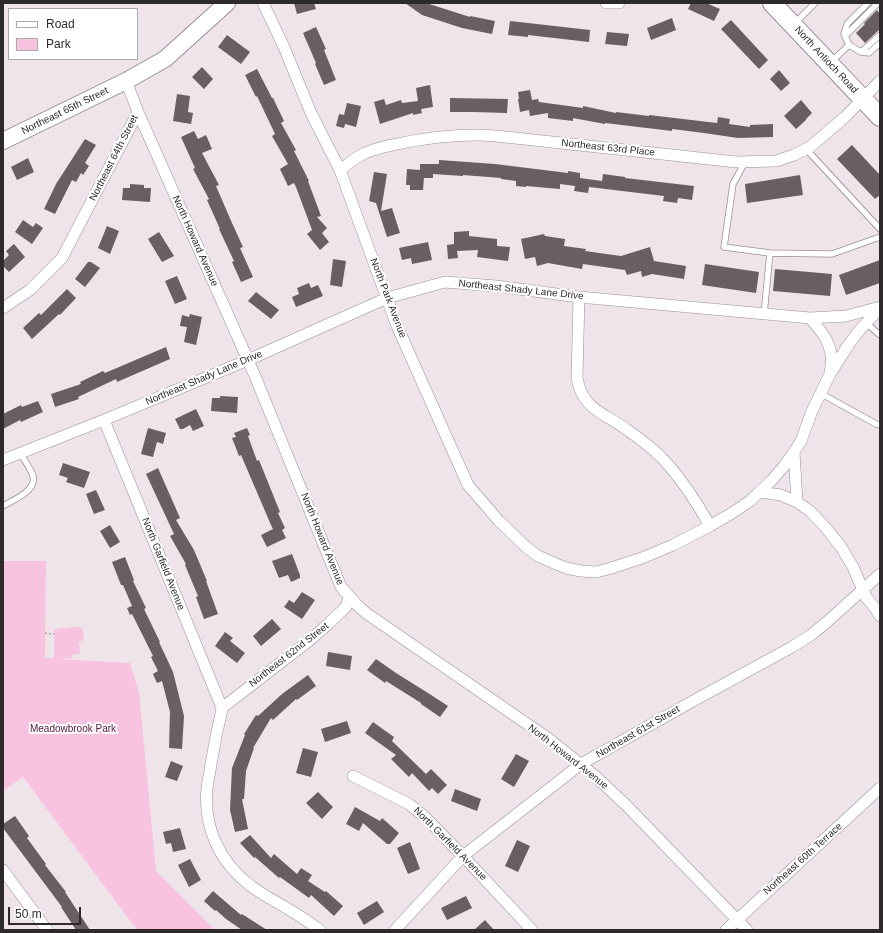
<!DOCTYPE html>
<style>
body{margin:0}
#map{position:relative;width:883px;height:933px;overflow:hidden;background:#f0e4eb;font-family:Helvetica,sans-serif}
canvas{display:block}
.frame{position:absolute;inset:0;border:4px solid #2e2a2c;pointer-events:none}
.legend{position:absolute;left:8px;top:8px;width:130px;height:52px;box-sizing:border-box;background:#fff;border:1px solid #abaaab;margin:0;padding:5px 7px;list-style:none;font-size:12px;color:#2e2a2c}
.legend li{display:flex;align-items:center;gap:8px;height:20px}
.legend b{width:20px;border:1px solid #abaaab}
.scale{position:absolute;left:8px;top:907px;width:73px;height:18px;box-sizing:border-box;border:2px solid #2e2a2c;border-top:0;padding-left:5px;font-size:12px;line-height:14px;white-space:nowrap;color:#2e2a2c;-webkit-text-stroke:3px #fff;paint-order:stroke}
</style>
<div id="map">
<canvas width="883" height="933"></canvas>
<div class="frame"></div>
<ul class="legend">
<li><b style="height:5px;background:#fff"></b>Road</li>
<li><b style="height:11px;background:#f7c3e1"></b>Park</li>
</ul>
<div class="scale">50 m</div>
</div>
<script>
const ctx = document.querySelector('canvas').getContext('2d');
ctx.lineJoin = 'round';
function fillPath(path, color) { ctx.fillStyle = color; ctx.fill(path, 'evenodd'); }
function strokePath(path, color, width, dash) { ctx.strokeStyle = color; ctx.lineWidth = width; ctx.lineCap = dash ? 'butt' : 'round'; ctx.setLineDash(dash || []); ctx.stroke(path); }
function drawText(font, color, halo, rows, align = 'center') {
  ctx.font = font + ' Helvetica,sans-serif'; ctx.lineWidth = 4; ctx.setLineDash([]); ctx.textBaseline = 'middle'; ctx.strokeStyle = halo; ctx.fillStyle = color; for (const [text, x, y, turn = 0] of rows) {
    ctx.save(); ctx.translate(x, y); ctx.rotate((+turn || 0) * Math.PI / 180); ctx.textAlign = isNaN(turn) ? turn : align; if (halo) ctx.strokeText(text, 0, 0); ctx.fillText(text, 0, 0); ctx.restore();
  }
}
fillPath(new Path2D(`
 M3 561H46L45 658H54V630L61 628H68L71 627H82L84 639 79 643 80 653 78 654 72 655V658L58 659 130 663 139 692 156 871 215 930H137L23 777 3 791Z`), '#f7c3e1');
fillPath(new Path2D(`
 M294 3H314L316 9 297 14Z
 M405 3H426L470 17V16L495 21 492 34 462 28 422 15Z
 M691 3H706L720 9 714 21 688 9Z
 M877 10 880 14V29L865 43 856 33 865 24 864 23Z
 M672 18 676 30 651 40 647 28Z
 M731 20 768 60 759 69 721 29Z
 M510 21 590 30 589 42 528 35V37L508 35Z
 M316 27 326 49 324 50 336 80 324 85 315 64 316 63 303 33Z
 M607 32 629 34 627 46 605 44Z
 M227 35 250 52 241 64 218 47Z
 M202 67 213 79 204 89 192 77Z
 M257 69 272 98H273L284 121 281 123 296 150 294 151 309 181H308L321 216 317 217 327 228 322 233 329 242 320 250 307 234 312 230 296 187 294 183 288 186 280 169 288 164 272 136 275 134 257 96 256 97 245 75Z
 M779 70 790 83 781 91 770 79Z
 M430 85 433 107 421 109 422 113 413 115V113L380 124 374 102 384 99 386 105 401 100 402 103 418 101 416 88Z
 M530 90 532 100 538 99 539 102 583 108V106L616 113V112L649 116V115L717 123 718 117 730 119 729 124 750 127V125L773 124V137L738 138 704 133 672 129V131L605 123V124L573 118V121L548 118V113L530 116 529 110 520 112 518 99H519L518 92Z
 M177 94 190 96 188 112 193 113 191 124 173 121Z
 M450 98 508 99 507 113 474 112H450Z
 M801 100 812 113 806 119V120L796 129 784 116Z
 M347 103 361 106 356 127 345 124 344 128 336 126 339 114 344 115Z
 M194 131 198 139 206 135 212 149 202 153 219 185 216 186 232 223 243 247 240 248 253 277 241 282 232 262 234 261 219 229H220L207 200 209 199 193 169 195 168 181 137Z
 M85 139 96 145 85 163 89 166 83 175 81 173 76 182 72 180 55 214 44 209 56 184Z
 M852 145 880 175V195L875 199 837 159Z
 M28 158 34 172 17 180 11 167Z
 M439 160 495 164 568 173V171L580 173V178L602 181 603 174 625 177V178L694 186 692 200 678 198 677 203 663 201 664 196 589 187 588 193 574 191 575 186 560 184V189L526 186V187L516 186V181L501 179V178L463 175V176L433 174V178H424L423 190H410V185H406L407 169 420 170V164H439Z
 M374 172 387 174 381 211 392 208 400 233 387 237 376 203 369 201Z
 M800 175 803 195 747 203 745 184Z
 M130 184 144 185V188H151L150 202 122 200 123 188H130Z
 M23 220 33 227 36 223 43 228 32 244 15 232Z
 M107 226 119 231 110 254 98 248Z
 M469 231V236L497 239V246L510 247 508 261 477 257 478 250 457 251 458 258 448 259 447 245 454 244V232Z
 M159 232 174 256 162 262 148 239Z
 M544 234 545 236 565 239 564 246 586 249 585 251 621 256 650 247 654 261 686 266 684 279 652 274 642 277 641 271 627 275 625 270 583 264 582 269 548 263 537 266 535 257 525 259 521 239Z
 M428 242 432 260 412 264 411 258 402 260 399 248Z
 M14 244 25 257 9 272 3 266V261L9 255 6 251Z
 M333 259 346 261 342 287 330 285Z
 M880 260V283L846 295 839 275Z
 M88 262H91L100 268 85 287 75 279Z
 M705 264 759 272 756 293 702 285Z
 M775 269 832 274 830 296 773 291Z
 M177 276 187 299 175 304 165 281Z
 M309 283 311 288 318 285 323 296 296 307 292 297 299 294 297 288Z
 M67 289 76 298 60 315 59 314 32 339 23 328 39 313 41 315Z
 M256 292 279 310 271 319 248 301Z
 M190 314 202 317 196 345 184 342 187 327 180 326 182 315 189 317Z
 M166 347 170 359 117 382 116 379 78 397 79 399 55 407 51 394 81 384 80 382 103 371 105 373Z
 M220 396 238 397 237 413 211 411 212 398H220Z
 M38 401 43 412 21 422 20 420 3 429V414L21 405 22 407Z
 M196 409 204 426 193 431 190 425 183 429H180L175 419Z
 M148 428 166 433 163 444 157 442 153 457 141 454Z
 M247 428 250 435 248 436 257 461 259 460 280 512 278 513 285 528 282 530 286 538 267 547 261 535 273 529 271 525 241 455 239 456 232 438 236 437 234 433Z
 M63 463 90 472 84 488 66 482 68 478 59 475Z
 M158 468 180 518 176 520 194 550 207 581H206L218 614 204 619 196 597 198 596 185 565 186 564 170 536 174 534 146 474Z
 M96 490 105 510 94 514 86 494Z
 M110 525 120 542 110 548 100 531Z
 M292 554 300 575V578L291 582 288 575 279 578 272 561Z
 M125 557 134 580 133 581 146 608 144 609 160 642H159L173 672 184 716 182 749 169 748 170 712 162 681 157 683 153 674 158 671 151 657 153 656 132 614 130 615 127 608 132 606 123 585H121L112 562Z
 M302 592 315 600 302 619 284 607 289 600 294 603Z
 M272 619 281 629 261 646 253 636Z
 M225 632 233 638 230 641 245 653 237 663 215 646Z
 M328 652 352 656 350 670 326 666Z
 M376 659 396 673 428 693 448 706 440 717 421 704V703L386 681 385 683 367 670Z
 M308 675 316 686 297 700 296 699 273 720 271 718 253 748H254L246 771 244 799H242L248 829 235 832 230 810 232 768 245 735 244 734 256 715 258 716 282 694Z
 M347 721 351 733 325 742 321 729Z
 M373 722 394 737 392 741 426 774 431 769 447 785 438 794 432 788 429 791 412 773 409 777 391 759 396 755 365 733Z
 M303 748 318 752 311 777 296 773Z
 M516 754 529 761 514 787 501 779Z
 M171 761 183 766 177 781 165 777Z
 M455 789 481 799 477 811 451 801Z
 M318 792 333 807 322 819 306 803Z
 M355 807 380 821 382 818 399 833 390 844H387L363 823 359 831 346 824Z
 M15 816 29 836 27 838 46 864 45 865 66 892H65L90 930H76L61 907H62L3 828V824Z
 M180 828 186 849 173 852 171 843 166 844 163 832Z
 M250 835 271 858 274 854 297 874 301 868 312 875 308 881 325 892 326 891 343 906 334 916 311 895 309 898 280 877 279 878 255 857 254 858 240 843Z
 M517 840 530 846 518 872 505 866Z
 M410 842 420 869 408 874 397 848Z
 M190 859 201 880 189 887 178 865Z
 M213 891 241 915 242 914 267 930H242L226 919 216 910 215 911 204 901Z
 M466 896 472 908 447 920 441 908Z
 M377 901 384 912 364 925 357 913Z
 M485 920 494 930H474Z`), '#685e63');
const lane = new Path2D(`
 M868 3 847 24 844 34 849 45 861 52 869 53 880 43
 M795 23 815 3
 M845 36 878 3
 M861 52 880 35
 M831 62 849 45
 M806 149 880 229
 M745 162 733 184 724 247 770 253 832 254 880 237
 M764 314 770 253
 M866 323 880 335
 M820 393 876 424 880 425
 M3 506C13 500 37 491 33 476 32 471 23 458 20 453`);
const street = new Path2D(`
 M263 3 284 47 311 113 340 170 397 326 468 485 498 520 526 547 538 556 554 563 566 568 581 571 596 572 608 569 642 558 673 545 710 526 732 513 750 501 772 480 785 465 794 452 801 441 812 411 830 374 847 347 858 332 880 308
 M606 3H619
 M138 112 255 376 341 587 357 605 366 613 549 739 594 775 626 805 747 930
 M340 170C348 164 355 158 365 153 375 149 386 146 397 144 424 138 451 135 479 135 491 135 503 137 515 138L736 162 776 161 794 155 810 147 845 117 880 81
 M579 297 577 378C582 409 604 413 626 429 639 438 651 447 662 458 682 479 696 501 710 526
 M3 308 30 290 62 258 138 112 126 81
 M810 318C819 329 829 339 831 354 832 360 831 367 830 373
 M104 420 222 708C221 716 219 723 217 731 215 742 213 753 211 764 210 772 208 780 207 788 203 827 220 863 251 886 261 894 273 900 285 907 297 914 309 922 320 930
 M794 452 797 502
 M3 460 104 420 248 360 387 298 445 282 496 286 579 297 810 318 846 316 880 307
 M760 492 781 495 797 502 810 511 826 528 841 547 853 567 866 597 875 608 880 616
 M222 708 310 640 328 624 346 607 349 597
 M353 776 409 804 426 818 463 856 532 930
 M3 870 47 930
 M395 930 463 856 581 764 693 701 792 647 811 635 828 621 880 574
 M726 930 880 788`);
const secondary = new Path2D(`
 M3 141 126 81 165 59 227 3`);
const primary = new Path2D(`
 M772 3 880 117`);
strokePath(lane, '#998e94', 7);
strokePath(street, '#998e94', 12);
strokePath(secondary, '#998e94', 18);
strokePath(primary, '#998e94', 20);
strokePath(new Path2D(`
 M45 633 54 634`), '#a79ea4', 1.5, [2, 2]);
strokePath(lane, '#fff', 5.5);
strokePath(street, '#fff', 11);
strokePath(secondary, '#fff', 16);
strokePath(primary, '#fff', 18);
drawText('10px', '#2e2a2c', '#fff', [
 ["North Antioch Road",826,60,47],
 ["Northeast 65th Street",65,111,-26],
 ["Northeast 63rd Place",608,148,6],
 ["Northeast 64th Street",114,158,-63],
 ["North Howard Avenue",195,241,66],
 ["Northeast Shady Lane Drive",521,290,6],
 ["North Park Avenue",388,298,69],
 ["Northeast Shady Lane Drive",204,378,-23],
 ["North Howard Avenue",322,539,68],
 ["North Garfield Avenue",163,564,68],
 ["Northeast 62nd Street",289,655,-38],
 ["Northeast 61st Street",638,732,-30],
 ["North Howard Avenue",568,757,38],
 ["North Garfield Avenue",450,844,45],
 ["Northeast 60th Terrace",803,859,-42]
]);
drawText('10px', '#53163f', '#fff', [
 ["Meadowbrook Park",73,729]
]);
</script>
